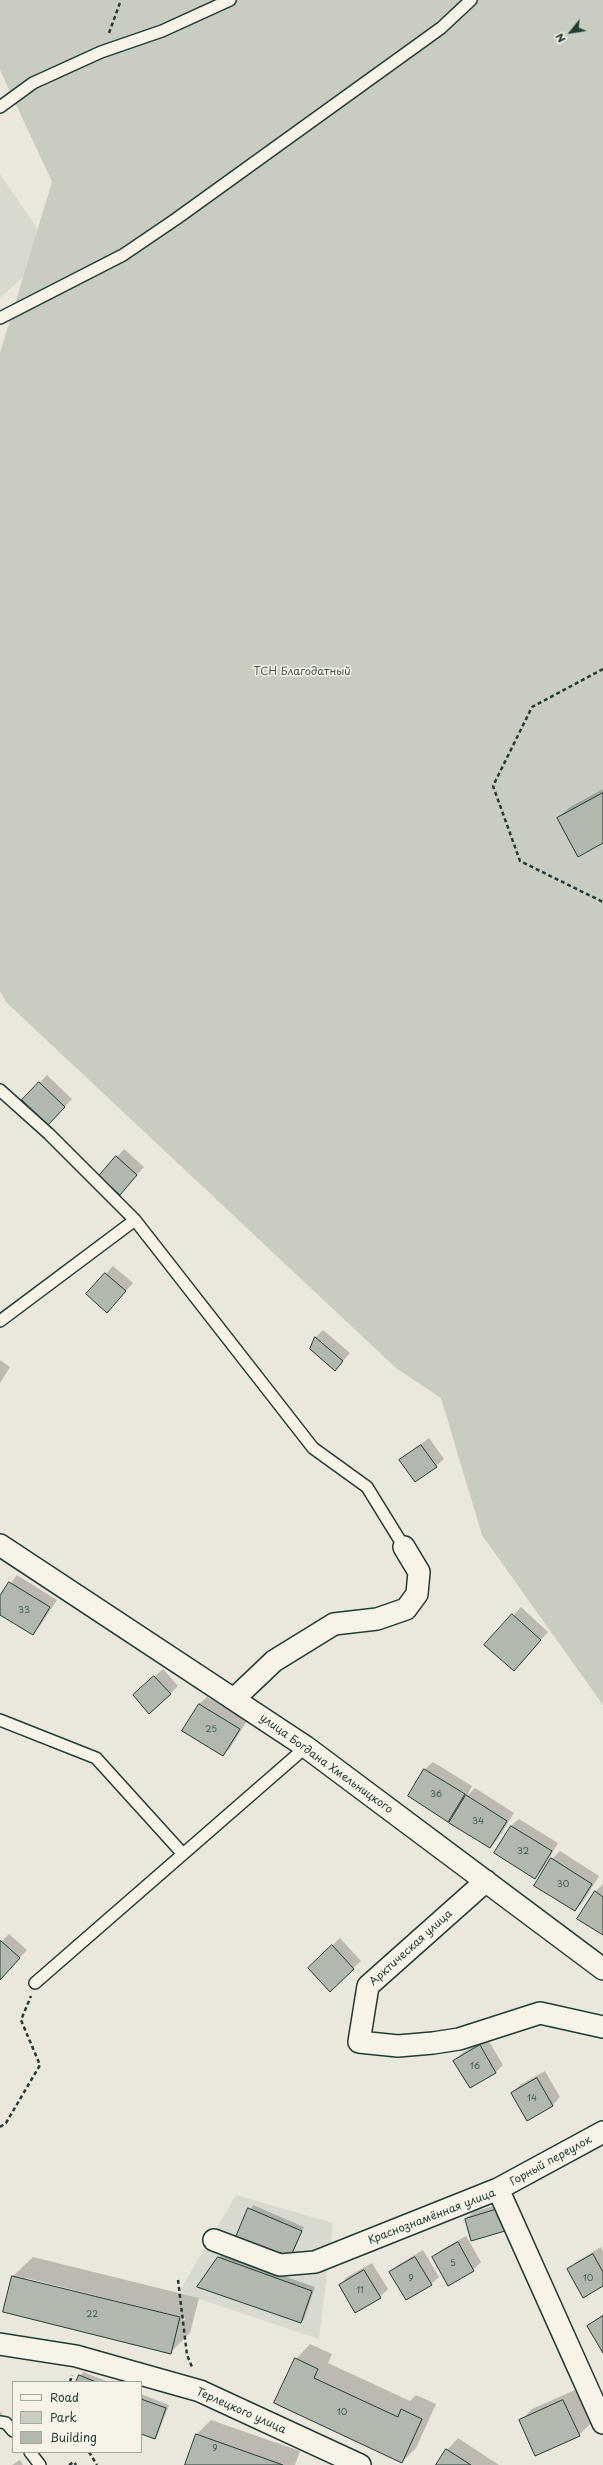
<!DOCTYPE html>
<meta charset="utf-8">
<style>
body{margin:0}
#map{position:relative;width:603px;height:2465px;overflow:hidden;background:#eae8dd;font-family:"Playpen Sans",sans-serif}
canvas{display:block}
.legend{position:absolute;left:12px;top:2381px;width:130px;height:72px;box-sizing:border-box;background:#f7f3e8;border:1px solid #a1aaa0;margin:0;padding:5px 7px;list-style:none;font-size:12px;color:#1f3d34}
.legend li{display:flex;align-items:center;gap:8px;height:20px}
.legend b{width:20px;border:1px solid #a1aaa0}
.north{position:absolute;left:551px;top:12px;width:40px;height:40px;-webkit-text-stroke:3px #f7f3e8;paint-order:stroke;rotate:240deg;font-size:11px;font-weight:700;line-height:16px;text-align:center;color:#1f3d34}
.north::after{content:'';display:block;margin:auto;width:14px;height:18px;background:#1f3d34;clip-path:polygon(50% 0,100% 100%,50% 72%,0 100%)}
</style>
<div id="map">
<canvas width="603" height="2465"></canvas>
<ul class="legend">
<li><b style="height:5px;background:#f7f3e8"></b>Road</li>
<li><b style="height:11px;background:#c8ccc1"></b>Park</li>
<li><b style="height:11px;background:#b2b8ae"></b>Building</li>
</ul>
<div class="north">N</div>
</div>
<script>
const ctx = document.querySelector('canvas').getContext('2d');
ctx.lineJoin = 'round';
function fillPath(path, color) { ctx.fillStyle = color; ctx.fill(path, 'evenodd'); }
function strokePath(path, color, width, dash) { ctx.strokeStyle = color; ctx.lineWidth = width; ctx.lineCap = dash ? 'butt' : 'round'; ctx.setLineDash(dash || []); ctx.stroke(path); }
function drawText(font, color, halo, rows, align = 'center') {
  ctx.font = font + ' "Playpen Sans",sans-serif'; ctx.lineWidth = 3; ctx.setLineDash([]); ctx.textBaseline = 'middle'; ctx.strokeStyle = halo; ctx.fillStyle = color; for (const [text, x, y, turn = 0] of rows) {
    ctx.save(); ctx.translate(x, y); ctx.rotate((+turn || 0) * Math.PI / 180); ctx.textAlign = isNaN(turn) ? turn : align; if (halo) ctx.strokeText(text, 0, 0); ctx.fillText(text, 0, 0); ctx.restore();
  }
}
fillPath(new Path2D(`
 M0 174 52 250 0 298Z
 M236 2195 333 2223 319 2339 179 2292Z`), '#d9dacf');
fillPath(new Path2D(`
 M0 0H603V1705L482 1535 441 1398 396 1368 6 1002 0 991V353L52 182 0 70Z`), '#c8ccc1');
fillPath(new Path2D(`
 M603 789V842L558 818 570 807Z
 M47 1075 72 1099 56 1116 23 1100Z
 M124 1149 144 1167 127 1186 117 1157Z
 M113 1266 133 1283 114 1304 88 1294Z
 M323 1330 350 1353 342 1362 311 1349 316 1337Z
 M0 1360 10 1367 0 1383Z
 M429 1438 444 1459 436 1466 400 1460Z
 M17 1575 57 1600 40 1626 32 1634 0 1613V1598Z
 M521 1607 548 1632 521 1662 486 1645Z
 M163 1669 178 1686 170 1694 142 1688Z
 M207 1697 247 1721 230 1748 223 1755 183 1731 199 1704Z
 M433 1762 472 1786 467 1796 475 1788 514 1813 498 1839 490 1847 456 1813 448 1820 409 1796 425 1769Z
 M519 1819 558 1843 542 1870 535 1877 511 1826Z
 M560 1851 599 1876 583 1902 575 1910 552 1859Z
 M603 1884V1934L595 1892Z
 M9 1934 27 1950 0 1979V1943Z
 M340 1938 361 1961 330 1990 309 1968Z
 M487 2038 503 2065 495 2073 455 2061 462 2053Z
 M545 2071 560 2097 553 2105 528 2120 512 2093 520 2085Z
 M506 2202 512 2222 504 2230 466 2219 473 2212Z
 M253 2205 304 2227 292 2255 237 2237Z
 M466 2236 481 2262 473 2270 433 2258 441 2250Z
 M601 2247 603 2251V2285L568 2270 576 2262Z
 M423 2250 439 2277 431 2284 391 2272 398 2265Z
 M222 2254 315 2287 304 2319 300 2322 219 2258Z
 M33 2257 199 2298 190 2333 171 2352 5 2311 13 2276ZM26 2278 185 2318V2320L26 2280Z
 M372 2263 388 2289 380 2297 355 2311 340 2285 347 2277Z
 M603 2314V2351L588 2326Z
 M310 2344 332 2354 328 2363 410 2401 416 2395 436 2404 416 2448 402 2462 275 2403 296 2359Z
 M83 2372 109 2382H78Z
 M575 2390 590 2424 579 2435 521 2420 532 2409Z
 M141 2394 169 2405 158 2434 155 2438 141 2433Z
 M0 2412 2 2413 0 2431Z
 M211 2420 300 2451 295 2465H186L196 2435Z
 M458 2438 499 2465H437L447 2450Z
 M20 2460 23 2465H12Z`), '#0003');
const building = new Path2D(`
 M603 793V843L578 857 557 818Z
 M39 1082 65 1107 48 1125 22 1100Z
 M116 1156 137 1175 120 1195 99 1176Z
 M105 1273 126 1291 107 1313 86 1294Z
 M315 1337 343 1361 335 1371 310 1349Z
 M421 1445 437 1467 415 1482 399 1460Z
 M9 1582 50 1607 33 1635 0 1615V1596Z
 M512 1614 541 1640 514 1671 484 1645Z
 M154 1676 171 1694 149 1714 133 1695Z
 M199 1704 240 1729 223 1756 182 1731Z
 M424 1769 465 1794 448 1822 408 1796Z
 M466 1795 507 1821 490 1848 449 1823Z
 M511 1826 552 1851 535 1879 494 1853Z
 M551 1858 592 1884 575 1911 534 1886Z
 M595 1891 603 1897V1935L577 1919Z
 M1 1941 20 1958 0 1980V1941Z
 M332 1945 354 1969 330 1992 308 1968Z
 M480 2045 496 2073 470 2088 453 2061Z
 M537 2078 553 2106 527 2121 511 2093Z
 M248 2208 302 2231 289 2260 236 2237Z
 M498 2209 505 2231 471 2241 465 2219Z
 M458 2242 474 2271 448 2286 432 2257Z
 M593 2254 603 2272V2286L583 2298 567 2269Z
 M218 2257 312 2291 301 2323 197 2287Z
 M415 2257 432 2285 406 2300 389 2272Z
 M364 2270 381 2298 355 2313 339 2285Z
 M12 2276 180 2317 171 2354 3 2312Z
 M603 2316V2353L587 2326Z
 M295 2358 318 2369 314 2378 398 2417 401 2409 422 2419 402 2463 274 2403Z
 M79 2375 96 2382H76Z
 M141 2399 166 2408 155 2439 141 2434Z
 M563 2400 580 2436 535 2456 519 2420Z
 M196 2434 283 2465H185Z
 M446 2449 471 2465H436Z`);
fillPath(building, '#b2b8ae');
strokePath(building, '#1f3d34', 1);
const lane = new Path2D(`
 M0 107 33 83 101 52 162 31 230 0
 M0 318 123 255 176 219 441 28 471 0
 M0 1090 49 1134 135 1220 313 1448 367 1487 404 1547
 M0 1321 135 1220
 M0 1720 96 1758 183 1854
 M35 1983 306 1747
 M0 2422 6 2423 13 2431
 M30 2452 40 2465`);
const street = new Path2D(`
 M0 1545 306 1747 603 1969
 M234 1699 274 1661 334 1624 377 1619 406 1609 417 1594 419 1572 404 1547
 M486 1881 368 1986 359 2042 398 2046 433 2043 459 2039 540 2013 603 2027
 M498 2189 603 2423
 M214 2240 280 2265 315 2262 498 2189 603 2132
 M0 2344 76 2356 200 2391 360 2465`);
strokePath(lane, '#1f3d34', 14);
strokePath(street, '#1f3d34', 24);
strokePath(new Path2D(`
 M109 33 121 0
 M603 669 532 707 493 786 520 861 603 902
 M0 2127 6 2123 40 2065 21 2020 31 1996
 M178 2280 187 2355 192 2367
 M70 2382 72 2375
 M89 2452 97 2465
 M69 2465 74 2462 76 2465`), '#1f3d34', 2.5, [4, 3]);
strokePath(lane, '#f7f3e8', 11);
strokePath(street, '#f7f3e8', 21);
drawText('9px', '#445c52', null, [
 ["33",24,1611],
 ["25",211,1730],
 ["36",436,1795],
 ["34",478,1822],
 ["32",523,1852],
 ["30",563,1885],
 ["16",475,2067],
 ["14",532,2099],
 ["5",453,2264],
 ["9",411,2279],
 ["10",588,2279],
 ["11",360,2291],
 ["22",92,2315],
 ["10",342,2413],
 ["9",215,2449]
]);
drawText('11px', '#415a50', '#f7f3e8', [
 ["ТСН Благодатный",302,672]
]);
drawText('11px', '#1f3d34', '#f7f3e8', [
 ["улица Богдана Хмельницкого",326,1764,36],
 ["Арктическая улица",411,1948,-42],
 ["Горный переулок",551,2161,-29],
 ["Краснознамённая улица",432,2217,-21],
 ["Терлецкого улица",241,2411,24]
]);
</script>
